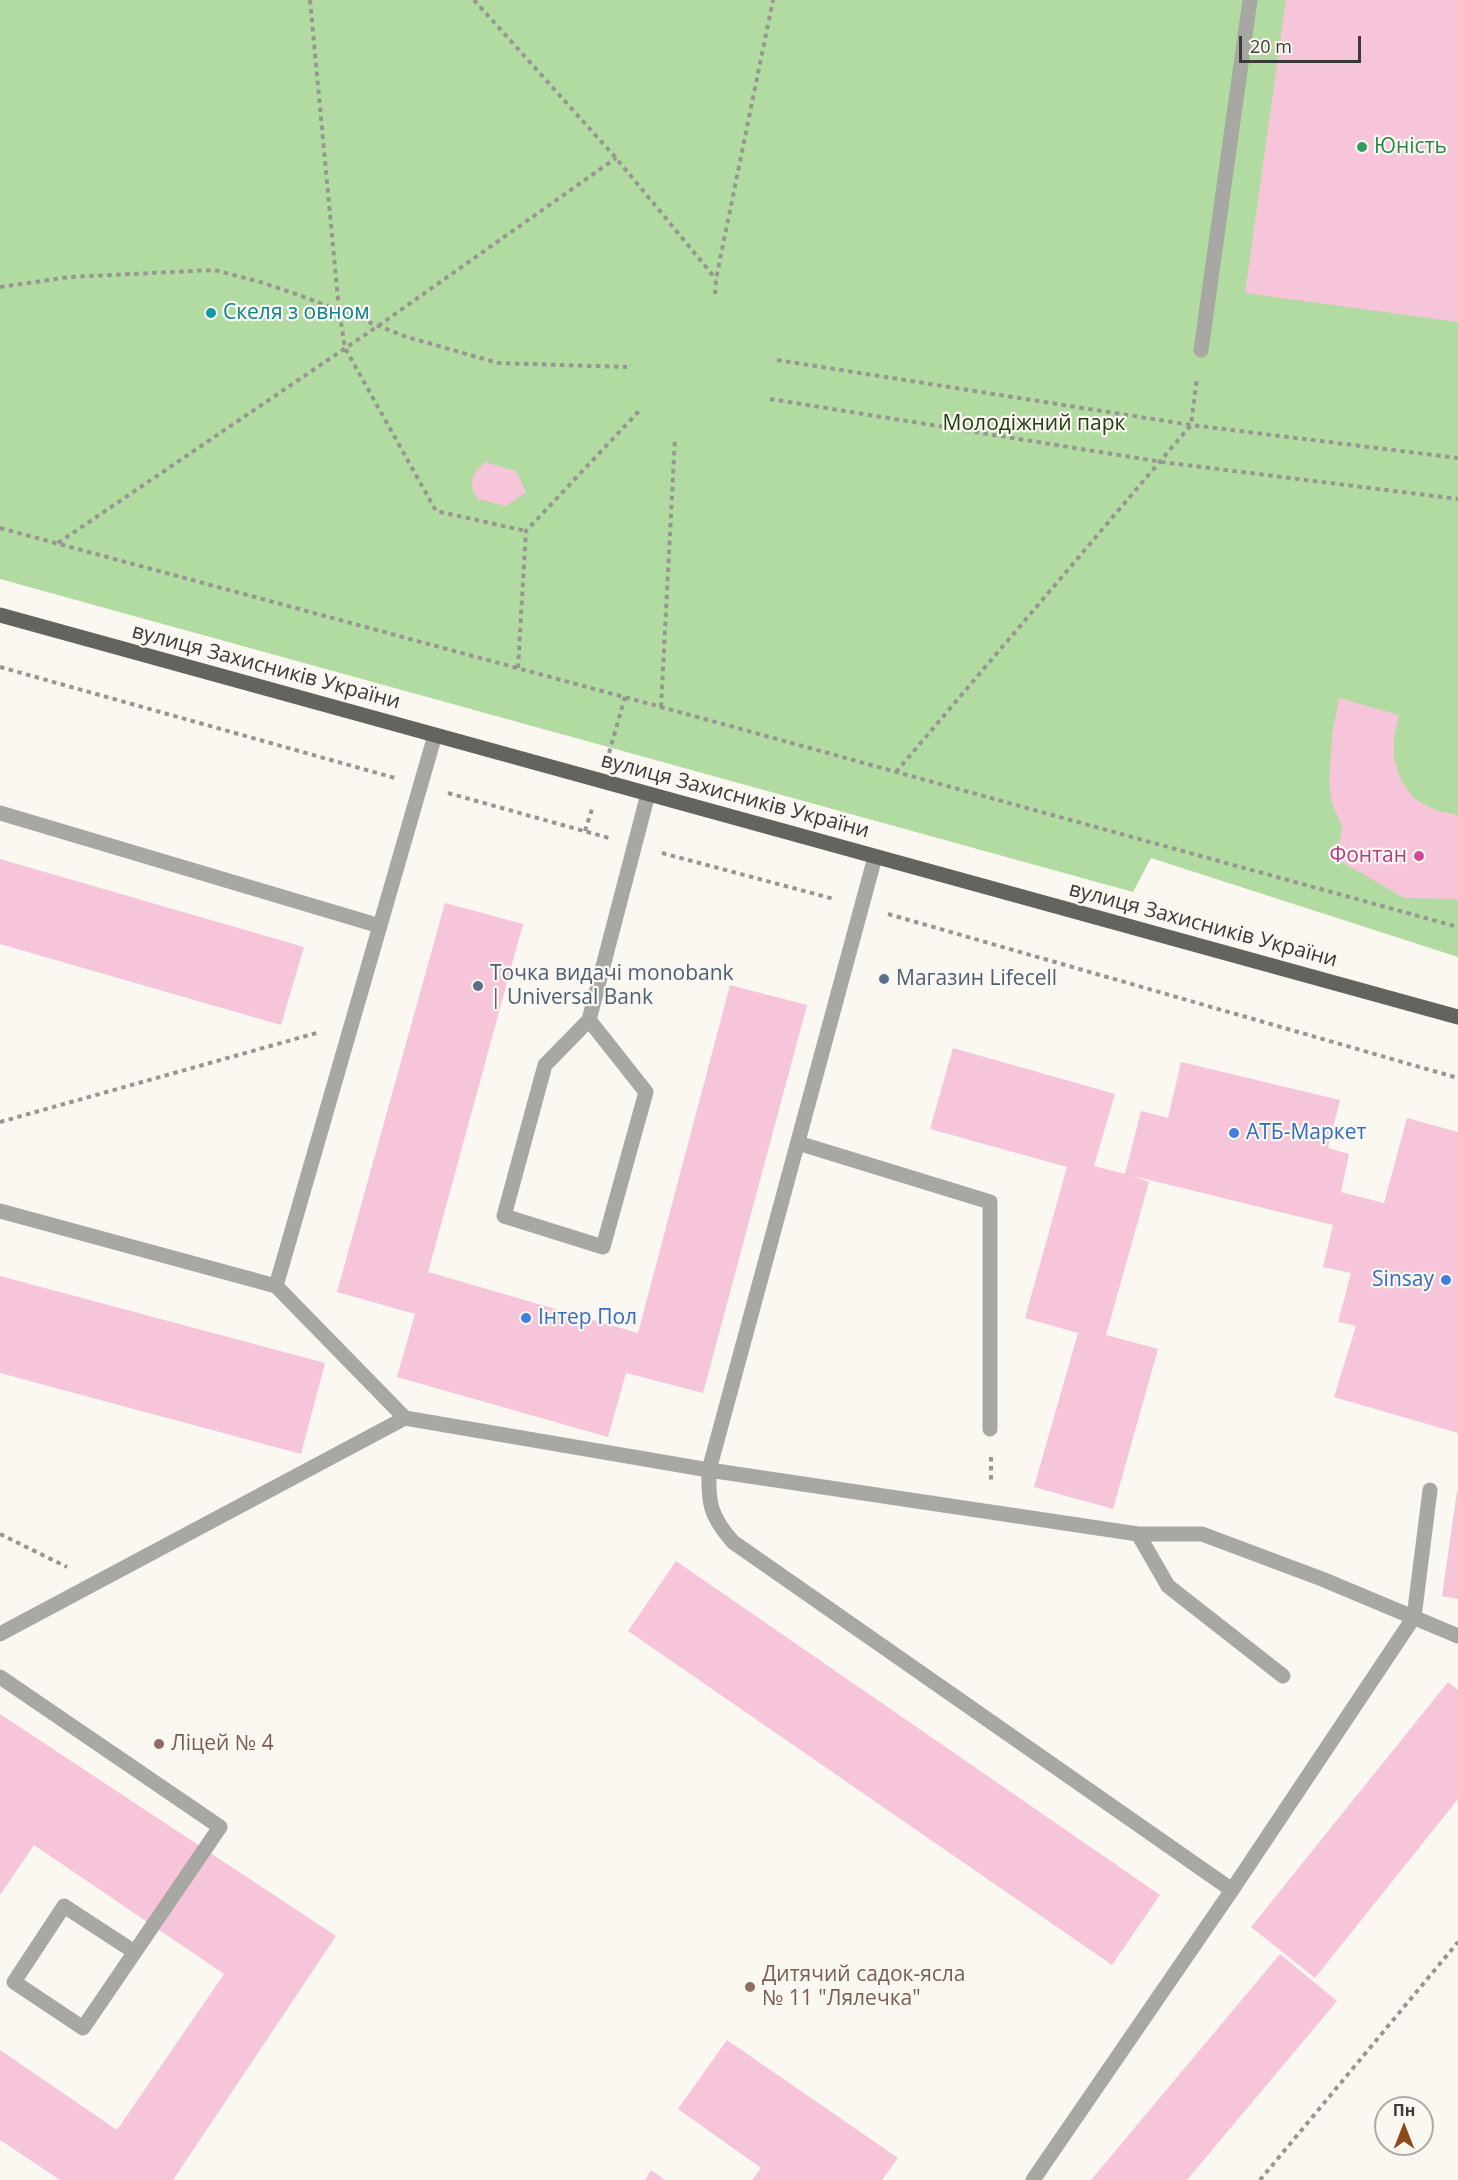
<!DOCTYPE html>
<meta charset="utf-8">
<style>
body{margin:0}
#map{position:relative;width:1458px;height:2180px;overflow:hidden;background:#fbf8f2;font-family:"Open Sans",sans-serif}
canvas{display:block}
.north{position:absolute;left:1374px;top:2096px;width:60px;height:60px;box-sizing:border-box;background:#fbf8f2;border:2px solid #aeaca8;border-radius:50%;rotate:0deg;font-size:16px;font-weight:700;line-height:24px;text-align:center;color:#3b3a38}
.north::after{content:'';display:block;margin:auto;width:21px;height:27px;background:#8d4b19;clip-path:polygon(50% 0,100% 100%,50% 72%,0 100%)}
.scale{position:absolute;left:1239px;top:36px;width:122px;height:27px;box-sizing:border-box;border:3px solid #3b3a38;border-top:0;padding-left:8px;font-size:18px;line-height:21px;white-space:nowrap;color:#3b3a38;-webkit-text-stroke:4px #fbf8f2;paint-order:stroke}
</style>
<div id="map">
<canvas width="1458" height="2180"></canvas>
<div class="north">Пн</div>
<div class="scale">20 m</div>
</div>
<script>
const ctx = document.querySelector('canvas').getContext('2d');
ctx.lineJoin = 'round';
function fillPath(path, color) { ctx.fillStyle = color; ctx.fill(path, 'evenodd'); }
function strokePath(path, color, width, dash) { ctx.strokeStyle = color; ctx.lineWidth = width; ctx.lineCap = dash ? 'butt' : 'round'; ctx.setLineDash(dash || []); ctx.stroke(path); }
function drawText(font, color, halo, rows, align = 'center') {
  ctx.font = font + ' "Open Sans",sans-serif'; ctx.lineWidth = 4.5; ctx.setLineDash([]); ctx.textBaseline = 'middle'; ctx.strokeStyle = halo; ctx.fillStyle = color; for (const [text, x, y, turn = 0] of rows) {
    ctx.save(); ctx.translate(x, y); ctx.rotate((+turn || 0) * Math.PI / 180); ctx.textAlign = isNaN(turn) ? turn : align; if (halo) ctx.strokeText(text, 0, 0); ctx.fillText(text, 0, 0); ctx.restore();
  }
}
fillPath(new Path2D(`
 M0 0H1458V957L1151 858 1133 892 0 579Z`), '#b1dba0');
fillPath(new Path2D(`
 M1286 0H1458V322L1245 293Z
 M485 462 516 471 526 492 506 506 478 499 473 491 472 481 476 471Z
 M1339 698 1399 715 1394 737V759L1401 781 1415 799 1435 810 1458 815V899L1404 898 1337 859 1342 827 1332 803 1329 784 1332 736Z
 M0 859 304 947 281 1025 0 944Z
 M445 903 523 924 428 1272 638 1333 730 985 807 1005 703 1393 626 1373 608 1437 397 1377 415 1314 337 1292Z
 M953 1048 1115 1094 1094 1166 1125 1174 1141 1111 1168 1118 1181 1062 1340 1100 1328 1148 1349 1154 1341 1192 1384 1203 1407 1118 1458 1132V1433L1334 1397 1356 1326 1338 1322 1351 1273 1323 1267 1333 1225 1133 1176 1149 1182 1106 1335 1158 1349 1113 1509 1034 1487 1078 1333 1025 1318 1067 1167 930 1129Z
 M0 1276 325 1363 301 1454 0 1373Z
 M1457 1491H1458V1599L1442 1596Z
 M676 1561 1160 1895 1112 1965 628 1631Z
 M1448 1682 1458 1690V1799L1315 1978 1251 1927Z
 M0 1714 336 1936 173 2180H60L0 2140V2050L117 2130 224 1974 34 1845 0 1895Z
 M1280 1954 1337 2001 1187 2180H1091Z
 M727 2040 898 2158 882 2180H752L761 2168 678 2109Z
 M651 2170 665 2180H645Z`), '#f6c5da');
strokePath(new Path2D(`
 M310 0 339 310 345 348 436 511 526 531
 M474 0 616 158 716 279
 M0 287 70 277 214 270 257 281 299 295 407 337 498 363 627 367
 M715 294 716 279 773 0
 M777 360 1191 425 1458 458
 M770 399 1162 462 1458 499
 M0 528 661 707 1458 927
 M58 543 378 326 616 158
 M0 667 395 778
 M518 668 526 531 640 410
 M661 707 675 438
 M609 753 625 697
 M896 772 1191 425 1197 377
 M448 793 609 838
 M585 831 592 809
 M662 853 834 899
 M888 914 1458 1078
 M0 1122 320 1032
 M991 1457V1483
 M0 1534 67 1567
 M1260 2180 1458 1942`), '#989692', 4, [4.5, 4.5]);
strokePath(new Path2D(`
 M1201 350 1250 0
 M0 813 380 926
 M875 857 709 1470C708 1503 710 1516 733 1542L1232 1890
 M589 1020 646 1092 603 1247 504 1216 545 1065 589 1020 648 794
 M798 1143 990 1202V1429
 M0 1211 276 1286 405 1418 709 1470 1138 1534H1202L1322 1579 1458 1636
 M276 1286 435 735
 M1138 1534 1168 1586 1283 1676
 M0 1634 405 1418
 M0 1677 220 1827 83 2028 14 1982 64 1906 133 1951
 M1033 2180 1232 1890 1414 1617 1430 1490`), '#a7a7a4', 15);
strokePath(new Path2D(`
 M0 615 1458 1017`), '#64645f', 15);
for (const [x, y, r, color] of [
 [1362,147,6,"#2e9e5b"],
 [211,313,6,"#0f9aa8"],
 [1419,856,6,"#d1479c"],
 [884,979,6,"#5c6f8a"],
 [478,986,6,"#5c6f8a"],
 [1234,1133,6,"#3f7fe0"],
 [1446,1280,6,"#3f7fe0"],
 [526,1318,6,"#3f7fe0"],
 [159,1744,6,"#8d6e63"],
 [750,1987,6,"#8d6e63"]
]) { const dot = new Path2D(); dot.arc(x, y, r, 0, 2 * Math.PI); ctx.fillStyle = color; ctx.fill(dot); strokePath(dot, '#fbf8f2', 2); }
drawText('21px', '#27864d', '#fbf8f2', [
 ["Юність",1374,147]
], 'left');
drawText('21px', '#0d838f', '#fbf8f2', [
 ["Скеля з овном",223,313]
], 'left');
drawText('21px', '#213f12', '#fbf8f2', [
 ["Молодіжний парк",1034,424]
]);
drawText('21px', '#3b3a38', '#fbf8f2', [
 ["вулиця Захисників України",266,667,15],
 ["вулиця Захисників України",735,796,15],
 ["вулиця Захисників України",1203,925,15]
]);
drawText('21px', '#b23c85', '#fbf8f2', [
 ["Фонтан",1407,856]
], 'right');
drawText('21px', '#4e5e75', '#fbf8f2', [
 ["Точка видачі monobank",490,974],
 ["| Universal Bank",490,998],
 ["Магазин Lifecell",896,979]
], 'left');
drawText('21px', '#366cbe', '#fbf8f2', [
 ["АТБ-Маркет",1246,1133],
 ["Sinsay",1434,1280,"right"],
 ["Інтер Пол",538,1318]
], 'left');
drawText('21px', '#785e54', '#fbf8f2', [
 ["Ліцей № 4",171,1744],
 ["Дитячий садок-ясла",762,1975],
 ["№ 11 \"Лялечка\"",762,1999]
], 'left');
</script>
